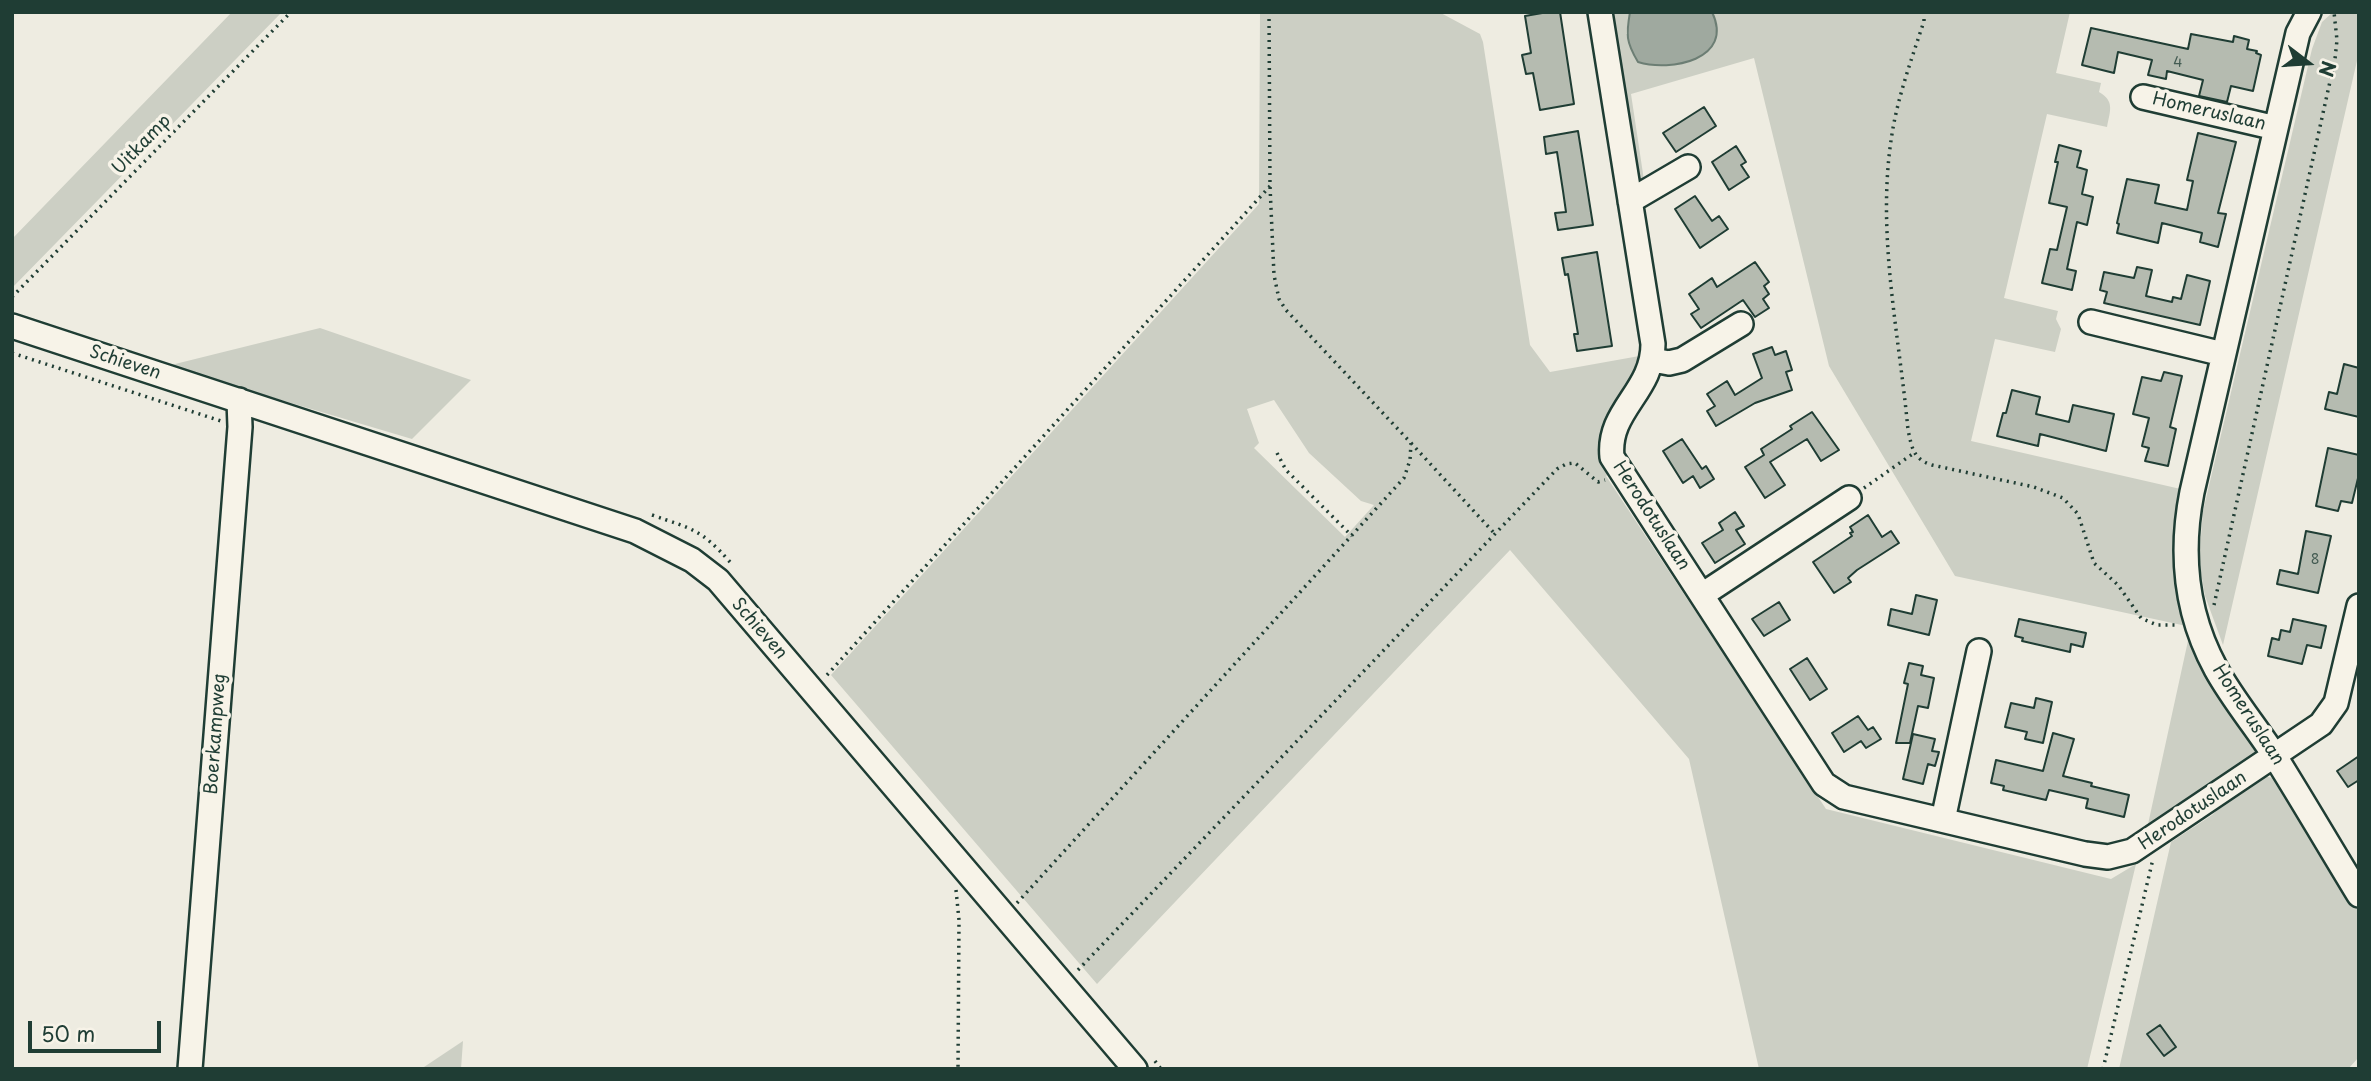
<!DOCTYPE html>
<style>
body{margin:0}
#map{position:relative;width:2371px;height:1081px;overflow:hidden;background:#eeece1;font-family:"Playpen Sans",sans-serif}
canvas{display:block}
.frame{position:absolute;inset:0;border:14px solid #1f3d34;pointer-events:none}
.north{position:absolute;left:2273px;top:28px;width:70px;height:70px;-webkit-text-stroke:5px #f7f3e8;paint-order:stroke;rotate:107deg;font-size:19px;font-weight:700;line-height:28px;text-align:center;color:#1f3d34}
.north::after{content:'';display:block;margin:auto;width:24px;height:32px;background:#1f3d34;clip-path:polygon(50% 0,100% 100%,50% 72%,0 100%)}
.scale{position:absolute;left:28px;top:1021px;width:133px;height:32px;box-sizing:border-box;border:4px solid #1f3d34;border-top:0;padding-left:9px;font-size:21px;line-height:24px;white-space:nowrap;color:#1f3d34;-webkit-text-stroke:5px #f7f3e8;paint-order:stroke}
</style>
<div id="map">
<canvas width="2371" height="1081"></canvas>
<div class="frame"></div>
<div class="north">N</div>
<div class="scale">50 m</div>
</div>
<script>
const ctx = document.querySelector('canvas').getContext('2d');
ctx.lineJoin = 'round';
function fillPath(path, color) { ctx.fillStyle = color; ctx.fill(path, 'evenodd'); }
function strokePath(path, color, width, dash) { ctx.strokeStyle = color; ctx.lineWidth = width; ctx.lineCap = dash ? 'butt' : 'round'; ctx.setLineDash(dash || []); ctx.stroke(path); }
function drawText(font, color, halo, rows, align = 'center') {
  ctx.font = font + ' "Playpen Sans",sans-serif'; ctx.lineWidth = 7; ctx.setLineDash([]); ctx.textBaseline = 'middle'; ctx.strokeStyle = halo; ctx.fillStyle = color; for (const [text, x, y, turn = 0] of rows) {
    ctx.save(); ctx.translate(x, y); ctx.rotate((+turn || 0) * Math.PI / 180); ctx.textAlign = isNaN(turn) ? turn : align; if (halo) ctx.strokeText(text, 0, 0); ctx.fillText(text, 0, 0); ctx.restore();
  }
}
fillPath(new Path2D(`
 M232 12H282L12 288V239Z
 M1260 12H1439L1480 34 1483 42 1530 345 1550 372 1645 355 1612 472 1606 476 1826 809 2111 879 2136 864 2087 1069H1759L1689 759 1510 550 1097 984 831 675 1259 204ZM1274 400 1309 453 1361 501 1374 505 1345 537 1254 448 1259 443 1247 409Z
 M1608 12H1630L1626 34 1716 21 1712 12H2070L2056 73 2101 83 2099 92C2115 101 2110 111 2107 127L2047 114 2004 298 2058 311 2056 319 2061 329 2055 352 1995 339 1971 441 2185 490 2179 548 2254 742 2257 753 2253 761 2145 838 2191 627 1955 576 1829 366 1754 58 1631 94 1645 187 1637 185Z
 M2333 12H2359V52L2223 645 2205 596 2199 561 2203 511 2312 49 2322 22Z
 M320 328 471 380 412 439 167 366Z
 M2258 775 2278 779 2359 910V1057L2348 1069H2119L2171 842 2212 815 2240 788Z
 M463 1041 461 1069H421Z`), '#cccfc4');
const water = new Path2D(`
 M1630 12H1712C1735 60 1670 72 1638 62 1626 42 1626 35 1630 12Z`);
fillPath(water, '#9fa99f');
strokePath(water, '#6c7e74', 2);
const building = new Path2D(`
 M1548 12H1560L1574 104 1540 110 1533 73 1526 74 1522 55 1531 53 1525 16Z
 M2091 28 2188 49 2191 34 2233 42 2234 36 2249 40 2247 49 2257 51 2256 53 2261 55 2253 91 2231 86 2227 102 2199 96 2203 80 2167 71 2166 79 2148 75 2152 60 2118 52 2114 73 2082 65Z
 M1704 107 1716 126 1676 152 1663 133Z
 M1578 131 1593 225 1558 230 1555 213 1566 212 1563 191 1557 152 1546 154 1544 137Z
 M2198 133 2236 142 2218 213 2226 214 2218 247 2200 242 2202 233 2162 223 2158 243 2117 233 2119 224 2117 223 2127 179 2159 185 2155 203 2187 210 2193 181 2187 180Z
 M2059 145 2081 151 2077 167 2087 170 2082 194 2093 197 2087 225 2077 222 2067 269 2076 271 2072 290 2042 283 2050 249 2057 250 2067 207 2049 203 2058 162H2055Z
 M1736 146 1746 162 1741 165 1749 177 1729 190 1712 162Z
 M1695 196 1712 221 1719 216 1728 229 1700 248 1675 209Z
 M1597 252 1612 346 1577 351 1574 334H1578L1568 274 1565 275 1562 258Z
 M1755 262 1769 282 1764 286 1769 294 1763 299 1769 308 1755 317 1743 300 1701 328 1691 314 1699 309 1689 294 1712 278 1717 287Z
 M2137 267 2152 270 2146 296 2172 302 2173 297 2181 299 2187 275 2210 281 2200 325 2104 303 2107 292 2100 290 2104 272 2134 278Z
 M1772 347 1775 355 1786 351 1792 370 1786 372 1792 390 1755 403 1716 426 1707 411 1715 406 1707 394 1727 381 1735 395 1762 378 1753 354Z
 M2344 364 2359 368V417L2325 409 2329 392 2337 394Z
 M2164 372 2182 376 2170 427 2176 429 2168 466 2145 461 2149 448 2142 446 2149 418 2133 414 2142 377 2161 381Z
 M2012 390 2040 397 2036 414 2069 422 2073 405 2114 414 2106 451 2040 434 2038 446 1997 436 2003 413H2006Z
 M1812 412 1839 450 1821 461 1807 439 1770 462 1785 485 1765 498 1745 467 1764 455 1761 449 1792 429 1790 426Z
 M1682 439 1702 469 1706 466 1714 479 1700 488 1693 476 1683 483 1663 451Z
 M2328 448 2359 455V474L2352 503 2341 501 2338 511 2316 506Z
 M1735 512 1744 526 1736 530 1745 544 1715 563 1702 543 1723 530 1719 523Z
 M1868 515 1882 537 1891 531 1899 543 1857 570 1848 578 1851 582 1834 593 1813 562 1852 536 1850 533 1853 532 1850 527Z
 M2306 531 2331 536 2318 593 2277 584 2280 570 2298 574Z
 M1916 595 1937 600 1929 635 1888 625 1891 609 1912 614Z
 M1779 602 1790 620 1764 636 1752 619Z
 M2019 619 2086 633 2083 647 2071 644 2070 652 2022 641 2023 638 2015 636Z
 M2293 619 2326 626 2321 648 2307 645 2302 664 2268 656 2272 638 2279 640 2281 630 2290 632Z
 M1807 658 1827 689 1810 700 1790 669Z
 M1909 663 1923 666 1921 675 1934 678 1928 708 1918 706 1910 743H1896L1908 684 1904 683Z
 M2036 698 2052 702 2043 743 2025 739 2027 732 2005 727 2011 703 2034 708Z
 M1858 716 1868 730 1873 727 1881 739 1866 748 1861 741 1844 752 1832 733Z
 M2053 733 2074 739 2063 776 2092 783 2091 786 2129 795 2124 817 2086 808 2088 799 2049 790 2046 800 2003 790 2004 786 1991 783 1996 760 2043 771Z
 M1913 734 1935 739 1932 751 1939 752 1935 766 1928 764 1923 784 1903 779Z
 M2359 756V780L2348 787 2337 771Z
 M2160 1025 2176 1047 2164 1056 2147 1034Z`);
fillPath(building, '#b5bbb0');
strokePath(building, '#1f3d34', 2);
const minor = new Path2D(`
 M1600 12 1653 344C1653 392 1607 410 1612 457L1824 784 1844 797 2085 854 2108 857 2132 851 2321 724 2336 703 2359 606
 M2309 12 2298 33 2192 492C2180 553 2186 614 2216 669 2233 700 2257 728 2276 758 2304 803 2331 849 2359 895
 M2143 97 2276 128
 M1630 201 1688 167
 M2091 322 2223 354
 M12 326 635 531 692 560 718 580 1135 1069
 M1653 360 1669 363 1682 360 1741 324
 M1702 595 1849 498
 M1943 820 1979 651
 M190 1069 240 427 239 400`);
strokePath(minor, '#1f3d34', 28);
strokePath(new Path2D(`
 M1924 12V21C1912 58 1898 96 1892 134 1876 233 1899 332 1908 430 1912 448 1913 459 1932 465L2034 487 2063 498 2078 514 2094 563 2118 585 2141 618 2157 625H2177
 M12 297 291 12
 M12 353 221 421
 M1411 443 1495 534
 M1277 453 1286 470 1352 536
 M1864 488 1914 453
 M652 515C692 529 701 529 730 562
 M2214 605 2335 59 2337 40 2334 12
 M827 675 1270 186
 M956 890 959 920 958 1069
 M1017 903 1404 478 1410 460 1411 443 1286 310 1279 299 1274 275 1270 186 1269 12
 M1078 970 1557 469 1566 464 1575 463 1598 482 1605 480
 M1155 1061 1161 1069
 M2103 1069 2153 859`), '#1f3d34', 3.5, [2, 5]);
strokePath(minor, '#f7f3e8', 23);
drawText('14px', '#445c53', null, [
 ["4",2178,63],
 ["8",2315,560]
]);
drawText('18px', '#1f3d34', '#f7f3e8', [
 ["Homeruslaan",2209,112,13],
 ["Uitkamp",142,145,-46],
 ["Schieven",125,363,18],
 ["Herodotuslaan",1651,516,57],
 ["Schieven",759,629,49],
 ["Homeruslaan",2248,715,57],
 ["Boerkampweg",216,734,-86],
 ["Herodotuslaan",2193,811,-34]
]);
</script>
